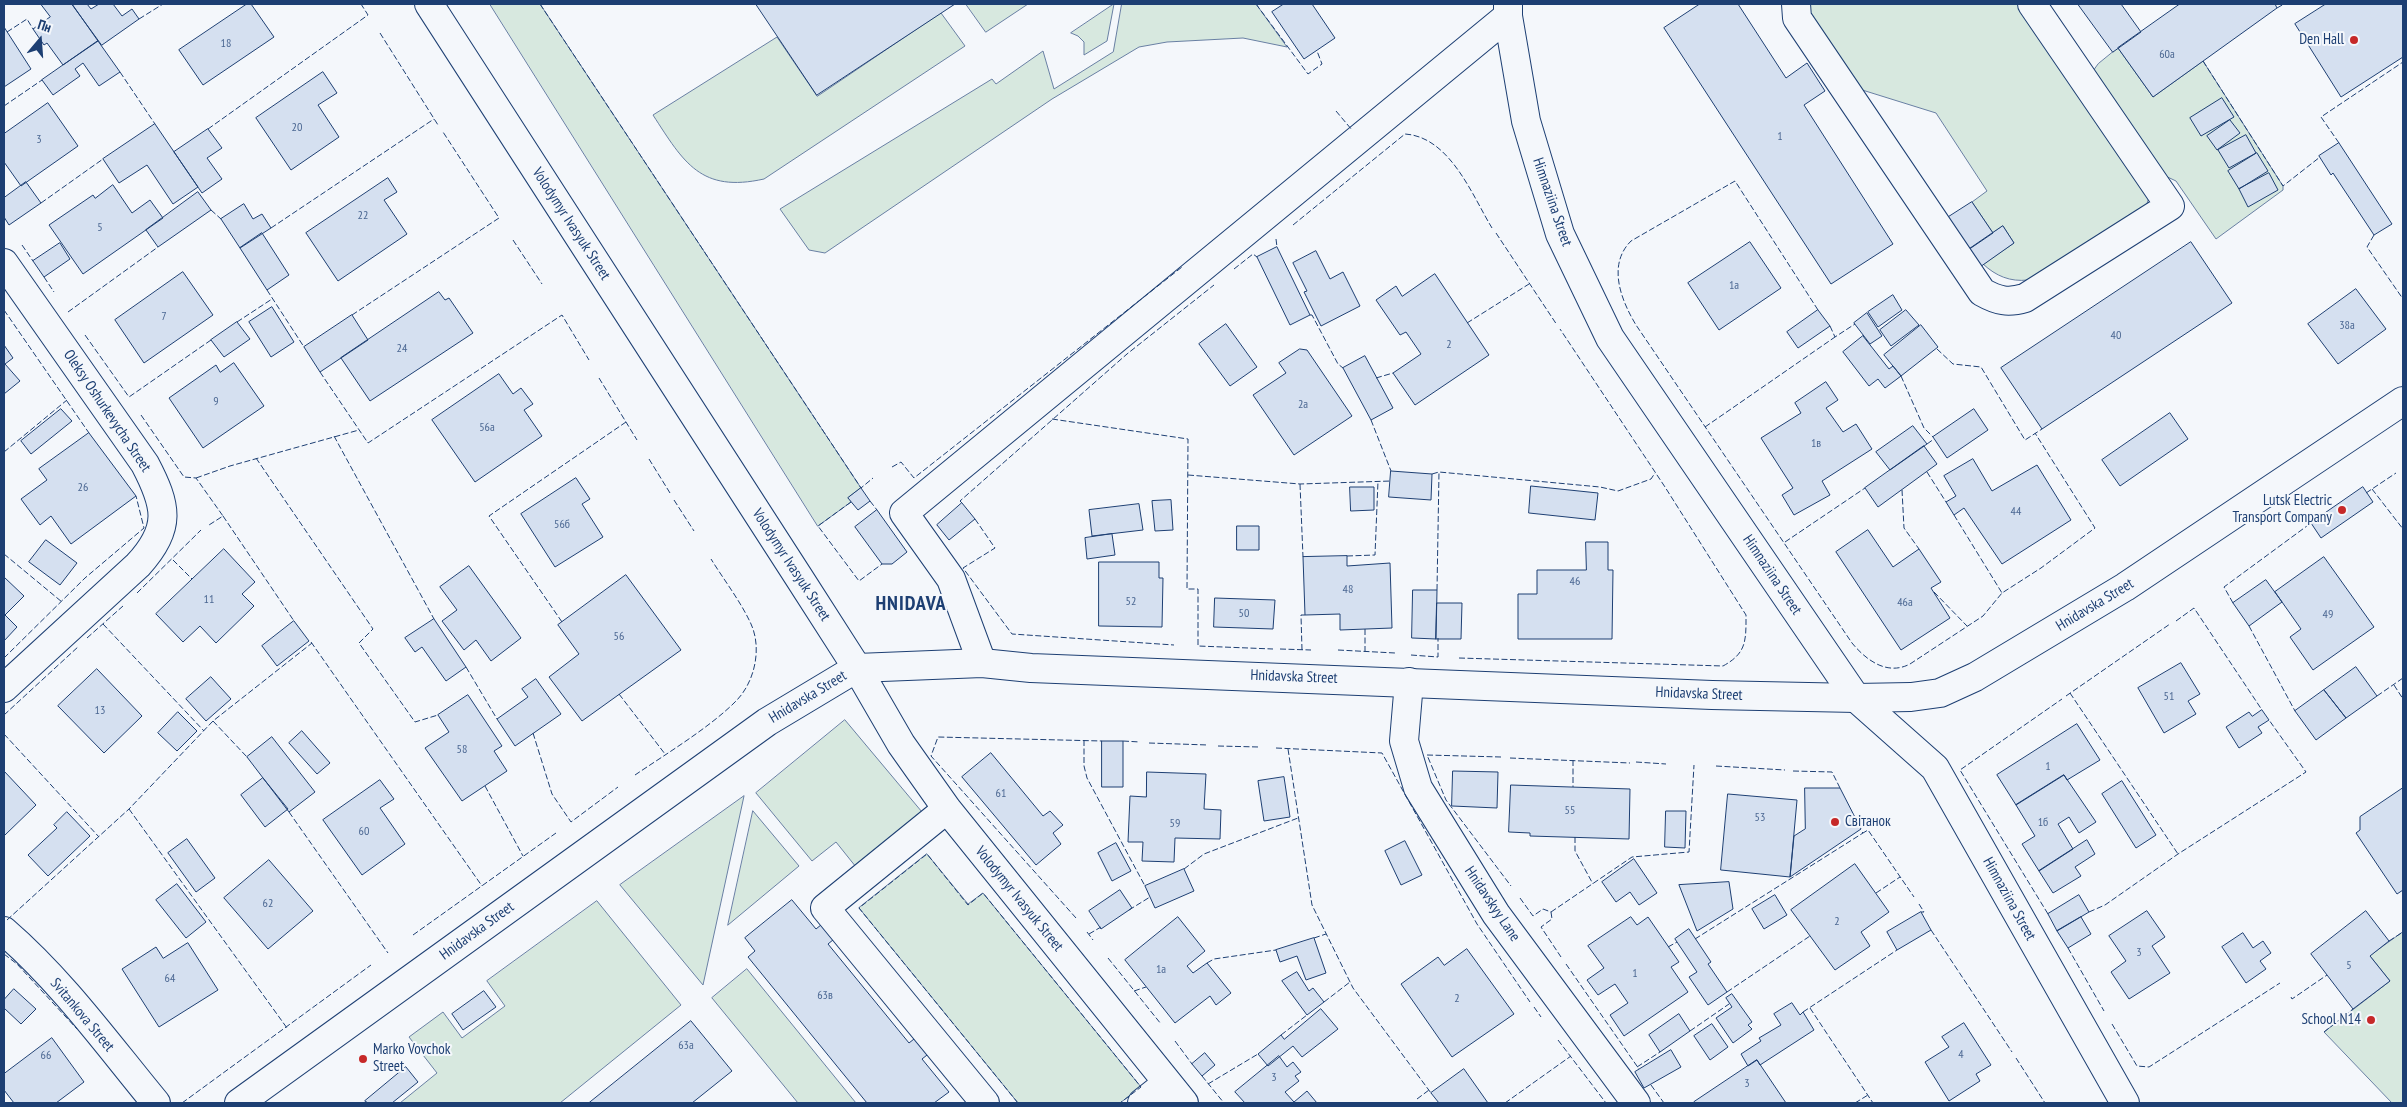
<!DOCTYPE html>
<meta charset="utf-8">
<style>
body{margin:0}
#map{position:relative;width:2407px;height:1107px;overflow:hidden;background:#f4f7fb;font-family:"PT Sans Narrow",sans-serif}
canvas{display:block}
.frame{position:absolute;inset:0;border:5px solid #1d3f73;pointer-events:none}
.north{position:absolute;left:15px;top:15px;width:50px;height:50px;-webkit-text-stroke:4px #f4f7fb;paint-order:stroke;rotate:18deg;font-size:14px;font-weight:700;line-height:20px;text-align:center;color:#1d3f73}
.north::after{content:'';display:block;margin:auto;width:18px;height:22px;background:#1d3f73;clip-path:polygon(50% 0,100% 100%,50% 72%,0 100%)}
</style>
<div id="map">
<canvas width="2407" height="1107"></canvas>
<div class="frame"></div>
<div class="north">Пн</div>
</div>
<script>
const ctx = document.querySelector('canvas').getContext('2d');
ctx.lineJoin = 'round';
function fillPath(path, color) { ctx.fillStyle = color; ctx.fill(path, 'evenodd'); }
function strokePath(path, color, width, dash) { ctx.strokeStyle = color; ctx.lineWidth = width; ctx.lineCap = dash ? 'butt' : 'round'; ctx.setLineDash(dash || []); ctx.stroke(path); }
function drawText(font, color, halo, rows, align = 'center') {
  ctx.font = font + ' "PT Sans Narrow",sans-serif'; ctx.lineWidth = 4; ctx.setLineDash([]); ctx.textBaseline = 'middle'; ctx.strokeStyle = halo; ctx.fillStyle = color; for (const [text, x, y, turn = 0] of rows) {
    ctx.save(); ctx.translate(x, y); ctx.rotate((+turn || 0) * Math.PI / 180); ctx.textAlign = isNaN(turn) ? turn : align; if (halo) ctx.strokeText(text, 0, 0); ctx.fillText(text, 0, 0); ctx.restore();
  }
}
const green = new Path2D(`
 M490 4H540L861 488 849 497 851 502 818 526Z
 M966 4H1028L986 32Z
 M1114 4 1107 41 1084 55V42L1078 36 1071 33Z
 M1122 4H1256L1287 47 1243 38 1167 42 1139 47 1052 99 825 253 809 250 780 209 992 79 996 84 1043 51 1054 89 1113 52Z
 M1808 4H2021L2149 197 2146 207 2028 280C2010 282 1996 276 1983 264L2014 243 2003 226 1993 233 1972 202 1987 191 1936 113 1859 89 1809 11Z
 M941 13 965 46 764 179C701 193 684 163 653 115L777 37 817 96Z
 M2118 48 2153 97 2203 61 2283 186V190L2216 239 2176 181 2159 173 2093 71 2098 64Z
 M845 720 922 812 856 867 836 842 812 861 756 793Z
 M744 796 703 985 620 885Z
 M753 811 799 866 728 925Z
 M927 854 968 904 983 893 1141 1087 1120 1103H1018L859 908Z
 M597 901 681 1005 560 1103H400L437 1073 409 1037 443 1012 462 1038 505 1006 487 981Z
 M2403 932V1103H2392L2324 1032 2390 981 2370 956Z
 M747 969 856 1103H798L712 998Z`);
fillPath(green, '#d7e8df');
strokePath(green, '#687fa3', 1);
const building = new Path2D(`
 M41 4H72L98 41 63 65 47 43 44 45 33 29 50 17Z
 M72 4H87L91 9 99 4H113L122 16 132 9 139 19 102 45Z
 M247 4H251L274 37 203 85 179 50Z
 M756 4H955L817 95Z
 M1284 4H1312L1335 38 1304 59 1272 12Z
 M1700 4H1738L1786 78 1807 63 1825 91 1804 105 1893 244 1831 284 1664 28Z
 M2078 4H2121L2141 32 2113 52Z
 M2180 4H2275L2277 8 2153 97 2118 48Z
 M2326 4H2403V57L2341 97 2295 24Z
 M4 27 31 69 4 87Z
 M98 41 120 72 99 86 83 63 75 69 80 76 53 95 42 80Z
 M323 72 337 93 318 105 339 137 291 170 256 118Z
 M2222 98 2234 117 2201 136 2190 118Z
 M48 103 78 146 21 186 4 162V134Z
 M2230 120 2240 133 2217 150 2207 136Z
 M155 124 198 187 173 204 147 165 119 183 103 159Z
 M208 129 222 148 207 158 222 179 202 193 174 152Z
 M2246 135 2256 153 2229 168 2218 150Z
 M2339 143 2392 224 2374 235 2333 173 2331 175 2319 156Z
 M2257 153 2268 171 2239 189 2228 171Z
 M2269 173 2278 190 2248 207 2239 189Z
 M388 178 397 192 384 200 407 234 338 281 306 233Z
 M26 182 41 203 9 225 4 217V198Z
 M113 185 132 213 150 200 163 218 83 274 49 225 93 195 95 198Z
 M198 192 211 210 158 247 146 230Z
 M1972 202 1993 233 1968 250 1947 218Z
 M244 204 253 219 262 214 271 228 240 248 221 219Z
 M2003 226 2014 243 1980 267 1968 250Z
 M262 233 289 275 267 290 240 248Z
 M1750 242 1781 288 1719 330 1688 283Z
 M2191 242 2232 303 2042 429 2001 368Z
 M60 243 70 259 44 277 33 261Z
 M1277 247 1310 315 1290 325 1257 257Z
 M1316 251 1330 279 1343 272 1360 306 1321 326 1304 292 1307 291 1293 263Z
 M183 272 213 315 144 363 115 320Z
 M1435 274 1489 355 1415 405 1393 373 1421 354 1406 332 1400 335 1376 300 1396 286 1402 296Z
 M2356 289 2386 329 2338 364 2308 324Z
 M439 292 445 300 449 298 473 333 370 401 341 358Z
 M1893 295 1902 310 1878 327 1868 312Z
 M272 307 294 342 271 357 249 322Z
 M1818 310 1830 326 1798 348 1787 332Z
 M1906 310 1919 325 1891 346 1880 330Z
 M1867 313 1882 336 1870 344 1854 323Z
 M352 315 368 340 320 372 304 347Z
 M237 322 250 339 224 357 211 340Z
 M1226 324 1257 367 1230 386 1199 344Z
 M1921 325 1938 347 1901 376 1884 355Z
 M1863 336 1889 369 1893 366 1901 376 1885 388 1878 379 1869 386 1843 352Z
 M4 345 13 358 5 364 20 381 4 394Z
 M1300 349 1307 350 1352 416 1294 455 1253 395 1286 373 1279 363Z
 M1365 356 1393 408 1371 420 1343 368Z
 M234 363 264 406 203 448 169 398 216 365 220 372Z
 M499 374 513 394 521 388 533 404 524 410 542 436 475 482 432 420Z
 M1826 382 1838 400 1826 408 1843 432 1856 424 1872 449 1822 481 1830 495 1794 515 1782 495 1793 488 1761 438 1801 413 1795 403Z
 M61 409 72 421 31 454 21 441Z
 M1974 409 1988 430 1947 458 1933 437Z
 M2170 413 2188 439 2120 486 2102 460Z
 M1913 426 1927 444 1890 470 1876 452Z
 M89 433 136 496 71 544 51 516 40 525 21 499 47 480 39 469Z
 M1924 446 1937 464 1878 507 1865 488Z
 M1973 459 1992 491 2037 465 2071 520 2002 564 1964 508 1954 515 1946 502 1956 496 1944 476Z
 M1391 471 1432 474 1431 500 1389 497Z
 M576 478 590 499 582 504 603 537 555 567 521 514Z
 M1531 486 1598 493 1595 520 1529 513Z
 M1350 487H1374V510L1351 511Z
 M2363 487 2373 502 2321 538 2311 523Z
 M861 488 870 501 858 510 848 498Z
 M1171 500 1173 530 1155 531 1152 501Z
 M962 503 975 519 949 540 937 525Z
 M1139 504 1143 530 1092 536 1089 510Z
 M877 510 907 552 892 564H882L855 527Z
 M1237 526H1259V550H1237Z
 M1868 530 1893 567 1919 549 1941 582 1931 588 1950 618 1901 650 1836 552Z
 M1112 534 1115 555 1087 559 1085 538Z
 M46 540 77 563 60 585 29 562Z
 M1586 542H1608V570H1613L1612 639H1518V594H1537V570H1586Z
 M224 549 255 582 242 594 254 606 216 643 200 626 183 642 156 614Z
 M1347 556V566L1390 563 1392 628 1340 630V614L1305 615 1303 557Z
 M2324 557 2374 627 2313 670 2290 637 2301 629 2275 592Z
 M1099 562H1159V578H1163L1162 627 1099 626Z
 M469 566 521 638 491 661 476 640 464 650 442 621 457 610 440 587Z
 M626 575 681 650 582 721 549 677 579 654 558 625Z
 M4 577 24 596 5 615 17 627 4 641Z
 M2266 580 2282 602 2249 626 2233 603Z
 M1413 590H1437L1436 639 1412 638Z
 M1215 598 1275 600 1273 629 1214 627Z
 M1437 603H1462L1461 639H1436Z
 M434 619 466 667 446 681 422 647 415 652 405 638Z
 M294 621 309 641 277 666 262 646Z
 M2181 663 2200 694 2188 701 2196 714 2164 733 2138 688Z
 M2356 667 2377 696 2346 718 2324 690Z
 M97 669 142 716 104 753 58 706Z
 M211 677 231 699 206 721 186 699Z
 M536 679 561 714 515 746 497 719 528 697 522 689Z
 M2324 690 2346 718 2316 740 2295 711Z
 M468 695 502 746 494 751 507 771 462 801 425 748 449 732 438 715Z
 M2262 710 2269 720 2258 727 2262 733 2239 748 2226 727 2249 712 2252 716Z
 M178 712 197 731 177 751 158 733Z
 M2077 724 2100 760 2067 780 2064 775 2016 805 1997 775Z
 M302 731 330 763 317 774 289 743Z
 M272 737 315 792 289 812 247 757Z
 M1102 741H1123V787H1102Z
 M991 753 1043 816 1050 811 1063 825 1053 833 1061 844 1036 865 962 777Z
 M4 771 36 805 4 836Z
 M1453 771 1498 772 1497 808 1452 806Z
 M1147 772 1206 774 1204 809 1221 810 1220 839 1175 838 1174 862 1142 861 1143 842H1128L1130 796 1146 797Z
 M2064 775 2096 822 2079 833 2069 817 2058 824 2073 849 2039 871 2022 844 2035 836 2016 805Z
 M1284 777 1290 817 1264 821 1258 781Z
 M263 778 288 809 265 827 241 795Z
 M380 780 394 799 380 808 405 844 362 875 323 820Z
 M2122 781 2156 835 2136 848 2102 794Z
 M1511 785 1630 789 1629 839 1530 836V833L1509 832Z
 M1805 788H1840L1861 829 1790 877 1794 836 1805 829Z
 M2403 788V890L2397 894 2356 833 2360 830V817Z
 M1728 794 1797 800 1790 877 1721 870Z
 M1666 811H1686L1685 848 1665 847Z
 M67 812 90 836 48 876 28 855 57 828 54 825Z
 M187 839 215 878 196 892 168 853Z
 M2087 840 2095 854 2075 867 2081 876 2053 893 2039 871Z
 M1405 841 1422 875 1401 885 1385 851Z
 M1116 843 1131 871 1112 881 1098 853Z
 M1634 859 1657 893 1639 905 1630 892 1616 902 1602 882Z
 M269 860 313 911 268 949 224 898Z
 M1855 864 1889 912 1861 932 1870 946 1835 970 1791 910Z
 M1184 869 1194 891 1155 908 1145 886Z
 M1729 882 1733 909 1697 931 1679 885Z
 M177 884 206 922 186 938 156 900Z
 M1120 890 1132 908 1101 929 1089 911Z
 M1775 895 1787 915 1764 929 1752 909Z
 M2079 895 2089 912 2057 931 2048 914Z
 M792 900 816 929 827 920 839 935 828 944 909 1043 919 1035 932 1051 922 1059 949 1092 934 1103H867L748 957 755 951 745 938Z
 M2147 911 2165 937 2152 946 2170 973 2129 999 2111 972 2126 961 2109 936Z
 M2366 911 2389 941 2370 956 2390 981 2353 1009 2311 954Z
 M1921 912 1931 930 1897 950 1887 932Z
 M1178 917 1205 951 1187 966 1193 973 1207 963 1231 993 1216 1005 1210 996 1175 1023 1125 960Z
 M1631 917 1637 925 1648 917 1679 962 1671 967 1688 992 1624 1036 1610 1015 1628 1003 1615 984 1598 995 1587 980 1604 968 1588 946Z
 M2081 917 2091 934 2068 948 2057 931Z
 M1689 929 1711 962 1708 964 1727 992 1708 1005 1689 977 1697 972 1675 939Z
 M2243 933 2253 948 2263 941 2271 953 2260 961 2266 969 2246 983 2222 947Z
 M1314 938 1326 973 1306 980 1297 956 1280 962 1276 950Z
 M188 943 218 990 159 1027 122 969 156 947 163 958Z
 M1467 949 1514 1014 1452 1057 1401 984 1438 957 1444 965Z
 M1297 972 1309 991 1313 988 1324 1002 1307 1015 1282 981Z
 M14 989 36 1009 21 1024 4 1008V1000Z
 M484 991 496 1007 463 1030 452 1014Z
 M1732 994 1752 1022 1748 1025 1752 1029 1733 1043 1716 1018 1732 1007 1726 998Z
 M1792 1003 1800 1015 1803 1012 1814 1030 1760 1065 1757 1060 1748 1066 1741 1054 1761 1041 1759 1038 1781 1025 1774 1014Z
 M1321 1009 1338 1029 1302 1057 1293 1046 1268 1066 1258 1054 1281 1035 1284 1039Z
 M1679 1014 1690 1031 1660 1052 1649 1035Z
 M691 1021 732 1071 692 1103H589Z
 M1964 1023 1991 1065 1976 1074 1980 1081 1949 1101 1925 1062 1949 1047 1942 1037Z
 M1712 1024 1728 1047 1710 1060 1694 1036Z
 M52 1038 84 1082 56 1103H14L4 1090V1074Z
 M1671 1050 1681 1067 1644 1088 1635 1072Z
 M1205 1053 1215 1065 1202 1076 1192 1064Z
 M1279 1056 1287 1067 1293 1062 1301 1072 1295 1076 1299 1081 1285 1092 1294 1102 1307 1091 1317 1103H1245L1235 1092Z
 M1757 1060 1786 1103H1694V1102Z
 M406 1067 418 1082 392 1103H368L365 1101Z
 M1464 1069 1488 1103H1439L1431 1093Z`);
fillPath(building, '#d5e0f0');
strokePath(building, '#1d3f73', 1);
const minor = new Path2D(`
 M429 4 798 576 857 668 901 744 947 809 1184 1103
 M1508 4V16L1526 121 1560 234 1610 338 1856 698 1935 768 2125 1103
 M1796 4 1797 18 1982 292C1998 301 2008 303 2025 298L2170 206 2032 4
 M4 263 145 464C167 506 172 528 138 565L4 688
 M982 663 951 579 904 513 1508 16
 M1409 682 1404 741 1418 788 1496 914 1636 1103
 M947 809 825 908 985 1103
 M4 931C62 981 108 1045 156 1103
 M1142 1103 1166 1084`);
const major = new Path2D(`
 M239 1103 767 722 857 668 982 663 1031 668 1712 695 1856 698 1911 697 1940 693 1975 677 2125 587 2403 401`);
strokePath(minor, '#1d3f73', 30);
strokePath(major, '#1d3f73', 30);
strokePath(minor, '#f4f7fb', 28);
strokePath(major, '#f4f7fb', 28);
strokePath(new Path2D(`
 M540 4 861 488 873 478
 M1256 4 1308 74 1322 64 1317 51
 M2277 8 2284 4
 M139 19 163 4
 M7 32 27 19 33 29
 M380 33 438 125
 M2203 61 2283 186 2320 157
 M120 72 155 124
 M4 106 42 80
 M1336 111 1352 130
 M208 129 368 15 361 4
 M2339 143 2321 117 2403 62
 M41 203 103 159
 M211 210 221 219
 M1293 225 1405 134C1450 137 1472 195 1492 228
 M271 228 434 119
 M1496 233 1557 325
 M2374 235 2367 247 2403 299
 M1276 239 1277 247
 M513 240 542 284
 M22 245 33 261
 M1234 269 1253 254 1257 257
 M44 277 54 292
 M267 290 304 347
 M4 310 89 433
 M1818 310 1735 181 1631 241C1607 265 1621 300 1636 325L1852 643C1866 660 1887 676 1910 664L1983 616 2002 593 2041 568 2095 528 2035 433
 M68 312 158 247
 M352 315 499 218 443 132
 M1310 315H1312L1338 364 1343 368
 M237 322 272 299
 M1467 323 1529 284
 M1830 326 1835 337 1855 324
 M85 335 129 397 211 340
 M1937 349 1953 364 1981 367 2025 440 2042 429
 M320 372 368 443 562 315 589 360
 M1901 376 1924 428 1933 437
 M599 378 637 440
 M1376 378 1393 373
 M141 415 184 477 196 478 223 516 209 525
 M1052 419 1188 439 1187 589H1198V646L1273 649
 M1371 420 1391 471
 M1705 427 1835 337
 M334 436 434 619
 M1927 444 1934 439
 M4 452 67 400
 M256 458 373 629 359 643 415 722 438 715
 M649 459 670 493
 M892 467 901 462 914 478 1182 267
 M1927 472 1946 502
 M1432 474 1439 472 1600 487 1618 491 1651 479 1655 473
 M1188 475 1300 484 1391 481
 M196 478 230 466 359 430
 M1300 484 1303 557
 M2372 489 2403 529
 M1902 490 1904 528 1919 549
 M2366 493 2396 473
 M674 500 694 531
 M870 501 877 510
 M851 502 818 526 859 581 882 564
 M962 503 960 501 1127 354 1214 285
 M1954 515 2002 593
 M223 516 294 621
 M975 519 995 548 963 568 1012 634 1174 645
 M1785 542 1865 488
 M4 554 62 602
 M1347 556 1375 555 1378 481
 M173 560 192 579
 M1437 590 1439 472
 M1934 592 1967 626
 M137 593 201 530
 M2233 603 2224 587 2311 523
 M2176 621 2194 608 2262 710
 M562 622 489 516 626 422
 M103 624 204 731
 M2249 626 2295 711
 M87 638 123 606
 M311 642 482 886
 M1280 649 1311 650
 M1302 650 1301 615H1305
 M1338 650 1395 653
 M1365 652V629
 M1411 655 1438 657V638
 M4 658 85 578 144 528 136 496
 M1459 658 1723 666C1747 653 1746 640 1746 615L1665 487 1560 329
 M466 667 497 719
 M2394 685 2403 699
 M2070 693 2178 854
 M619 694 665 754
 M2066 696 2170 624
 M2377 696 2403 678
 M4 715 79 646
 M213 721 247 757
 M533 733 552 794 571 822 618 787
 M4 734 99 837
 M1084 740V766L1087 778 1145 886
 M1123 741 1140 742
 M1149 743 1208 745
 M1218 746 1259 747
 M1276 748 1382 753 1477 924 1530 1002
 M1288 749 1312 905 1353 988 1431 1093
 M1501 757 1427 755 1446 800 1511 886
 M1510 758 1630 763
 M1573 760V787
 M1636 762 1666 764
 M1716 766 1785 770
 M1793 771 1832 772 1840 788
 M635 775C666 754 712 726 737 700 755 681 762 648 751 624 741 602 724 580 711 559
 M485 786 523 856
 M129 809 287 1028
 M289 812 388 953
 M1862 832 1863 833 1868 830 1914 897
 M1575 837V851L1593 884
 M1184 869 1204 854 1298 818
 M1876 893 1900 877
 M1520 898 1533 916 1543 909 1551 912
 M1919 904 1924 912H1921
 M1129 910 1150 897
 M1551 912 1632 857 1689 852 1694 765
 M1551 912 1552 919 1541 927 1561 957
 M2089 912 2105 905 2178 854 2306 772 2269 720
 M2048 914 1960 770 2062 699
 M1076 918 931 756 938 737 1102 741
 M7 920 129 809 213 721 312 643
 M1931 930 2012 1052
 M1087 932 1093 940
 M1089 934 1101 927
 M413 935 556 833
 M1314 938 1326 934
 M1695 939 1863 833
 M2389 941 2403 932
 M1668 947 1677 942
 M2068 948 2104 1011
 M4 954 17 964 77 1029
 M1108 958 1161 1024
 M1207 963 1214 959 1276 950
 M1566 964 1639 1069
 M1134 991 1146 987
 M1727 992 1810 936
 M2291 997 2292 999 2327 975
 M1324 1002 1350 982
 M1534 1007 1541 1017
 M1810 1008 1873 1103
 M1803 1012 1897 950
 M2112 1024 2137 1066 2149 1067 2280 983
 M1690 1031 1729 1004
 M2324 1032 2353 1009
 M1281 1035 1307 1015
 M1558 1040 1606 1103
 M1175 1041 1192 1064
 M2016 1058 2045 1103
 M1637 1067 1660 1052
 M1202 1076 1224 1103
 M1208 1084 1258 1054
 M1651 1085 1664 1103
 M1417 1099 1429 1090
 M182 1103 371 965
 M1018 1103 859 908 927 854 968 905 983 893 1141 1087 1120 1103
 M1505 1103 1571 1056
 M1855 1103 1868 1095`), '#1d3f73', 1, [6, 2.5]);
for (const [x, y, r, color] of [
 [2354,40,5,"#c62828"],
 [2342,510,5,"#c62828"],
 [1835,822,5,"#c62828"],
 [2371,1020,5,"#c62828"],
 [363,1059,5,"#c62828"]
]) { const dot = new Path2D(); dot.arc(x, y, r, 0, 2 * Math.PI); ctx.fillStyle = color; ctx.fill(dot); strokePath(dot, '#f4f7fb', 2); }
drawText('12px', '#4b6792', null, [
 ["18",226,44],
 ["60а",2167,55],
 ["20",297,128],
 ["1",1780,137],
 ["3",39,140],
 ["22",363,216],
 ["5",100,228],
 ["1а",1734,286],
 ["7",164,317],
 ["38а",2347,326],
 ["40",2116,336],
 ["2",1449,345],
 ["24",402,349],
 ["9",216,402],
 ["2а",1303,405],
 ["56а",487,428],
 ["1в",1816,444],
 ["26",83,488],
 ["44",2016,512],
 ["56б",562,525],
 ["46",1575,582],
 ["48",1348,590],
 ["11",209,600],
 ["52",1131,602],
 ["46а",1905,603],
 ["50",1244,614],
 ["49",2328,615],
 ["56",619,637],
 ["51",2169,697],
 ["13",100,711],
 ["58",462,750],
 ["1",2048,767],
 ["61",1001,794],
 ["55",1570,811],
 ["53",1760,818],
 ["1б",2043,823],
 ["59",1175,824],
 ["60",364,832],
 ["62",268,904],
 ["2",1837,922],
 ["3",2139,953],
 ["5",2349,966],
 ["1а",1161,970],
 ["1",1635,974],
 ["64",170,979],
 ["63в",825,996],
 ["2",1457,999],
 ["63а",686,1046],
 ["4",1961,1055],
 ["66",46,1056],
 ["3",1274,1078],
 ["3",1747,1084]
]);
drawText('15px', '#1d3f73', '#f4f7fb', [
 ["Den Hall",2344,40],
 ["Lutsk Electric",2332,501],
 ["Transport Company",2332,518],
 ["Світанок",1845,822,"left"],
 ["School N14",2361,1020],
 ["Marko Vovchok",373,1050,"left"],
 ["Street",373,1067,"left"]
], 'right');
drawText('15px', '#1d3f73', '#f4f7fb', [
 ["Himnaziina Street",1552,202,71],
 ["Volodymyr Ivasyuk Street",571,224,57],
 ["Oleksy Oshurkevycha Street",107,411,56],
 ["Volodymyr Ivasyuk Street",791,565,57],
 ["Himnaziina Street",1772,575,56],
 ["Hnidavska Street",2095,605,-31],
 ["Hnidavska Street",1294,677,2],
 ["Hnidavska Street",1699,694,2],
 ["Hnidavska Street",808,697,-31],
 ["Volodymyr Ivasyuk Street",1019,899,51],
 ["Himnaziina Street",2009,899,61],
 ["Hnidavskyy Lane",1492,904,56],
 ["Hnidavska Street",477,931,-36],
 ["Svitankova Street",82,1015,50]
]);
ctx.letterSpacing = '1px';
drawText('bold 20px', '#1d3f73', '#f4f7fb', [
 ["HNIDAVA",911,604]
]);
ctx.letterSpacing = '0px';
</script>
